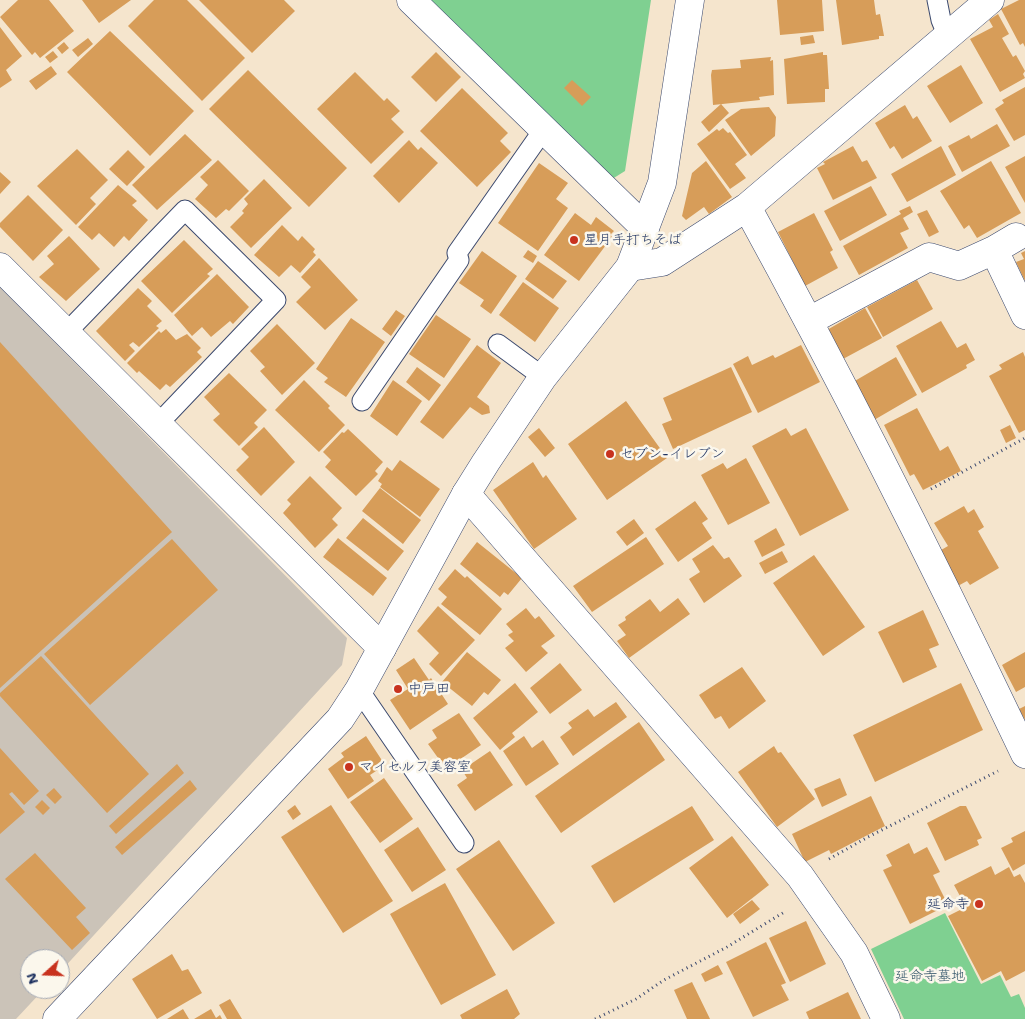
<!DOCTYPE html>
<meta charset="utf-8">
<style>
body{margin:0}
#map{position:relative;width:1025px;height:1019px;overflow:hidden;background:#f5e5cd;font-family:"Shantell Sans",sans-serif}
canvas{display:block}
.north{position:absolute;left:20px;top:949px;width:50px;height:50px;box-sizing:border-box;background:#fbf7ec;border:1px solid #a1a7b3;border-radius:50%;rotate:250deg;font-size:14px;font-weight:700;line-height:20px;text-align:center;color:#1b2f5e}
.north::after{content:'';display:block;margin:auto;width:18px;height:22px;background:#c8321e;clip-path:polygon(50% 0,100% 100%,50% 72%,0 100%)}
</style>
<div id="map">
<canvas width="1025" height="1019"></canvas>
<div class="north">N</div>
</div>
<script>
const ctx = document.querySelector('canvas').getContext('2d');
ctx.lineJoin = 'round';
function fillPath(path, color) { ctx.fillStyle = color; ctx.fill(path, 'evenodd'); }
function strokePath(path, color, width, dash) { ctx.strokeStyle = color; ctx.lineWidth = width; ctx.lineCap = dash ? 'butt' : 'round'; ctx.setLineDash(dash || []); ctx.stroke(path); }
function drawText(font, color, halo, rows, align = 'center') {
  ctx.font = font + ' "Shantell Sans","Klee One",sans-serif'; ctx.lineWidth = 5; ctx.setLineDash([]); ctx.textBaseline = 'middle'; ctx.strokeStyle = halo; ctx.fillStyle = color; for (const [text, x, y, turn = 0] of rows) {
    ctx.save(); ctx.translate(x, y); ctx.rotate((+turn || 0) * Math.PI / 180); ctx.textAlign = isNaN(turn) ? turn : align; if (halo) ctx.strokeText(text, 0, 0); ctx.fillText(text, 0, 0); ctx.restore();
  }
}
fillPath(new Path2D(`
 M0 287 347 638 342 665 60 972V959H30V989H44L16 1019H0Z`), '#cbc3b8');
fillPath(new Path2D(`
 M420 0H651L625 171 609 181Z
 M945 913 981 984 1000 975 1011 997 1019 994 1025 1008V1019H904L871 949Z`), '#7fd091');
fillPath(new Path2D(`
 M18 0H49L74 31 40 58 35 52 32 55 0 17Z
 M82 0H131L99 23Z
 M154 0H187L245 58 202 101 128 26Z
 M199 0H284L295 11 252 53Z
 M777 0H822L824 31 780 35Z
 M836 0H874L876 15 880 14 884 36H879V39L842 45Z
 M1025 0V47L1023 43 1020 45 1001 9 1019 0Z
 M998 14 1009 34 1002 38 1013 57 1016 55 1025 71 1023 74 1025 78 1000 92 970 39 993 27 989 20Z
 M0 27 22 56 6 70 12 80 0 88Z
 M110 31 194 111 150 156 67 72Z
 M813 35 815 43 801 45 800 37Z
 M88 38 93 44 78 57 72 50Z
 M64 42 69 48 62 54 57 48Z
 M53 51 58 57 50 63 45 57Z
 M436 52 461 77 436 102 411 77Z
 M823 52V55H827L829 89H825V102L787 104 784 59Z
 M771 57 770 61 773 60 774 95 759 97 760 100 713 105 711 75 712 70 741 68 740 60Z
 M961 65 983 103 950 123 927 86Z
 M51 66 57 74 36 90 29 81Z
 M248 70 347 168 309 207 209 109Z
 M355 72 384 101 387 98 400 111 391 119 404 132 371 164 317 109Z
 M572 80 591 97 582 106 564 88Z
 M1025 87V135L1014 141 995 109 1004 103 1002 100Z
 M462 88 508 133 500 141 511 152 477 187 420 131Z
 M721 104 729 113 709 132 701 122Z
 M905 105 913 119 917 116 932 141 902 159 894 146 890 149 875 123Z
 M769 107 776 117 775 136 751 156 725 120 741 109Z
 M997 124 1010 146 962 172 948 146 969 135 971 139Z
 M723 128 728 133 730 132 747 155 735 164 746 178 730 189 697 144 717 129 719 131Z
 M185 134 212 160 157 210 132 185Z
 M409 140 418 150 421 147 438 163 399 203 373 176Z
 M853 146 862 162 867 160 877 178 833 200 817 168 825 164 823 162Z
 M941 146 956 175 907 202 891 174Z
 M77 149 108 180 90 198 96 204 76 225 37 186Z
 M128 150 145 167 127 186 109 169Z
 M1025 156V203L1005 167Z
 M218 160 249 191 229 211 226 209 216 218 195 199 208 185 200 177Z
 M706 161 732 197 709 214 704 207 686 220 682 216 692 173Z
 M991 161 1021 213 977 238 969 225 964 229 940 191Z
 M539 163 568 183 556 199 568 208 538 251 498 223Z
 M0 172 11 182 0 194Z
 M264 179 292 208 251 248 230 227 244 213 242 211 248 204 244 199Z
 M118 185 137 201 132 205 148 220 129 241 124 236 114 247 99 233 92 240 78 227Z
 M871 186 887 215 840 241 824 211Z
 M28 195 63 230 33 261 0 227V223Z
 M910 206 913 212 903 218 909 229 900 233 908 248 859 275 843 246 901 214 899 211Z
 M927 210 939 232 929 237 917 214Z
 M575 213 591 225 596 217 614 231 610 235 612 237 579 281 544 255Z
 M814 213 833 250 830 252 838 268 805 286 778 232Z
 M282 225 298 241 302 236 315 249 313 252 316 255 300 273 291 265 279 277 254 255Z
 M69 236 100 269 66 301 39 277 54 264 47 256Z
 M184 240 213 269 207 274 210 276 172 313 141 281Z
 M528 250 537 256 533 263 523 257Z
 M482 251 517 276 491 314 480 306 484 300 459 283Z
 M1025 251V281L1016 262 1024 259 1021 253Z
 M319 258 358 300 325 330 296 302 311 287 301 277Z
 M538 261 567 281 553 299 525 279Z
 M217 274 249 307 233 324 230 321 211 337 202 327 192 336 174 315Z
 M917 280 933 309 883 337 867 307Z
 M523 282 559 308 535 342 499 315Z
 M138 288 152 301 147 306 162 321 156 326 159 328 139 347 133 342 129 345 135 351 125 361 96 331Z
 M865 308 882 338 843 359 827 330Z
 M396 310 405 316 391 336 382 329Z
 M436 315 471 339 444 378 409 354Z
 M351 318 385 342 346 397 324 382 328 378 316 369Z
 M941 321 957 348 966 343 975 360 966 365 967 368 922 393 896 346Z
 M277 324 315 363 282 395 260 371 265 367 250 351Z
 M166 329 176 340 187 334 201 348 197 352 202 357 170 387 166 384 160 390 139 371 137 373 127 363 159 331 161 333Z
 M0 342 172 532 0 688Z
 M477 345 501 363 477 397 489 406 490 413 482 415 470 407 443 439 420 422Z
 M801 345 820 382 758 413 733 364 748 356 752 365 773 355 775 358Z
 M1023 352 1025 357V430L1019 433 989 376 1002 369 999 365Z
 M896 357 917 395 874 420 853 382Z
 M417 367 441 385 429 401 406 382Z
 M731 367 752 412 673 449 662 424 672 420 663 398Z
 M229 373 267 410 254 423 258 427 239 446 213 420 220 414 204 397Z
 M304 380 330 406 328 408 345 425 319 452 275 410Z
 M393 380 422 401 397 436 370 416Z
 M626 401 667 458 607 500 568 444Z
 M917 408 940 451 948 446 961 471 923 490 914 474 910 476 884 425Z
 M1010 425 1016 438 1006 443 1000 430Z
 M264 427 295 462 261 496 236 470 249 457 241 449Z
 M539 428 555 448 545 457 528 437Z
 M786 428 791 436 806 428 849 510 800 536 752 446Z
 M348 429 383 462 375 471 378 474 356 496 325 467 331 460 323 452 342 432 344 433Z
 M746 458 770 503 728 525 701 475 723 463 727 469Z
 M400 460 440 489 420 517 380 487 382 484 378 481 387 467 392 471Z
 M533 462 543 478 546 475 577 519 534 549 493 490Z
 M310 476 342 508 332 519 338 525 315 548 283 513 291 504 287 500Z
 M380 488 421 520 403 544 362 511Z
 M695 501 708 519 702 523 712 538 678 562 655 529Z
 M964 506 968 513 974 509 984 527 978 531 999 568 970 585 967 581 956 587 936 553 948 546 934 523Z
 M363 518 404 551 388 571 346 538Z
 M634 519 644 533 627 546 616 532Z
 M776 528 785 545 762 557 754 541Z
 M646 537 664 564 592 612 573 586Z
 M338 538 387 578 373 596 323 557Z
 M172 539 218 590 90 705 44 654Z
 M477 542 522 578 508 595 504 592 500 597 460 564Z
 M713 545 724 559 729 557 742 576 704 603 689 579 700 572 692 559Z
 M782 551 788 562 765 574 759 563Z
 M814 555 865 627 823 656 773 583Z
 M455 569 465 578 467 576 502 609 480 635 441 604 447 597 438 589Z
 M678 598 690 614 629 658 617 641 626 635 618 625 626 620 625 617 650 599 660 612Z
 M438 606 475 640 441 676 429 664 439 653 417 631Z
 M526 608 535 619 539 616 555 636 541 646 548 653 526 672 505 648 514 641 508 635 513 632 506 624Z
 M923 610 939 645 929 649 937 667 903 683 878 632Z
 M467 652 501 680 488 695 484 692 472 706 442 682Z
 M1025 652V687L1016 692 1002 665Z
 M41 656 149 774 107 813 0 696V693Z
 M414 658 429 680 431 678 448 704 410 730 390 700 408 689 396 670Z
 M560 663 582 690 550 714 530 688Z
 M742 667 766 701 729 729 721 716 715 719 699 695Z
 M515 683 538 712 512 733 515 737 500 750 473 718Z
 M961 683 983 730 875 782 853 735Z
 M616 702 627 717 573 756 560 737 572 728 568 723 588 709 594 717Z
 M1025 706V720L1019 709Z
 M459 713 481 745 446 769 428 744 437 738 432 730Z
 M639 722 665 760 561 833 535 796Z
 M366 736 385 765 370 775 374 781 348 799 328 769 344 757 341 753Z
 M524 736 532 748 543 740 559 764 526 786 503 751Z
 M774 746 778 753 781 752 815 799 777 827 738 772Z
 M0 748 39 791 24 805 12 792 9 794 25 812 0 834Z
 M490 751 513 785 475 811 457 785 467 778 462 770Z
 M177 764 184 773 116 834 109 826Z
 M384 778 413 819 380 843 350 802Z
 M840 778 847 795 822 807 814 789Z
 M190 780 197 789 122 855 115 847Z
 M54 788 62 797 55 804 46 795Z
 M871 796 885 826 831 854 829 850 805 862 792 834Z
 M42 800 50 808 43 815 35 807Z
 M295 805 301 814 293 820 287 811Z
 M331 805 393 901 343 933 281 837Z
 M692 806 714 840 614 903 591 866Z
 M960 806H966L982 838 977 840 979 845 945 861 927 823Z
 M418 827 446 870 412 892 384 850Z
 M1025 831V864L1013 871 1001 848 1013 842 1011 838Z
 M732 836 769 885 727 918 689 868Z
 M499 840 555 923 513 951 456 869Z
 M909 843 914 854 927 847 940 872 933 875 948 905 910 924 883 870 892 866 886 855Z
 M35 853 86 908 76 917 90 933 72 950 5 879Z
 M991 866 995 875 1009 867 1014 877 1020 874 1025 883V971L1006 981 1001 971 982 981 948 916 966 907 954 885Z
 M445 883 496 975 441 1005 390 914Z
 M752 900 760 909 740 924 733 914Z
 M806 921 826 964 790 982 769 938Z
 M766 942 786 983 781 985 789 1000 753 1017 726 962Z
 M172 954 182 971 188 969 202 993 157 1019 132 979Z
 M718 965 723 974 705 982 701 974Z
 M692 982 710 1019H687L674 990Z
 M507 989 520 1014 514 1019H462L460 1015Z
 M848 992 861 1019H809L806 1012Z
 M230 999 242 1019H227L219 1005Z
 M183 1009 189 1019H167Z
 M211 1009 216 1018 220 1015 222 1019H194Z`), '#d79d59');
const service = new Path2D(`
 M937 0 941 20 948 37
 M66 333 185 210 276 300 157 425
 M498 344 543 377
 M362 401 459 260 457 253 544 129
 M359 690 464 843`);
const minor = new Path2D(`
 M411 0 645 228
 M747 207C845 386 937 569 1025 754
 M994 250 1016 237
 M0 267 382 648
 M630 267 662 262 747 207 990 0
 M809 321 929 257 959 266 994 250 1025 315
 M466 494 800 876 854 953 886 1019`);
const tertiary = new Path2D(`
 M57 1019 340 719 359 690 466 494 486 462 543 377 630 267 662 183 690 0`);
strokePath(service, '#3c4a6f', 21);
strokePath(minor, '#3c4a6f', 29);
strokePath(tertiary, '#3c4a6f', 29);
strokePath(new Path2D(`
 M931 489 1025 438
 M829 859 868 837 998 771
 M595 1019 636 999 664 980 727 947 786 911`), '#3c4a6f', 3, [1, 4]);
strokePath(service, '#fff', 19);
strokePath(minor, '#fff', 28);
strokePath(tertiary, '#fff', 28);
for (const [x, y, r, color] of [
 [574,240,5,"#c8321e"],
 [610,454,5,"#c8321e"],
 [398,689,5,"#c8321e"],
 [349,767,5,"#c8321e"],
 [979,904,5,"#c8321e"]
]) { const dot = new Path2D(); dot.arc(x, y, r, 0, 2 * Math.PI); ctx.fillStyle = color; ctx.fill(dot); strokePath(dot, '#fbf7ec', 2); }
drawText('14px', '#1b2f5e', '#fbf7ec', [
 ["星月手打ちそば",584,240],
 ["セブン-イレブン",620,454],
 ["中戸田",408,689],
 ["マイセルフ美容室",359,767],
 ["延命寺",969,904,"right"]
], 'left');
drawText('14px', '#34576b', '#fbf7ec', [
 ["延命寺墓地",930,976]
]);
</script>
